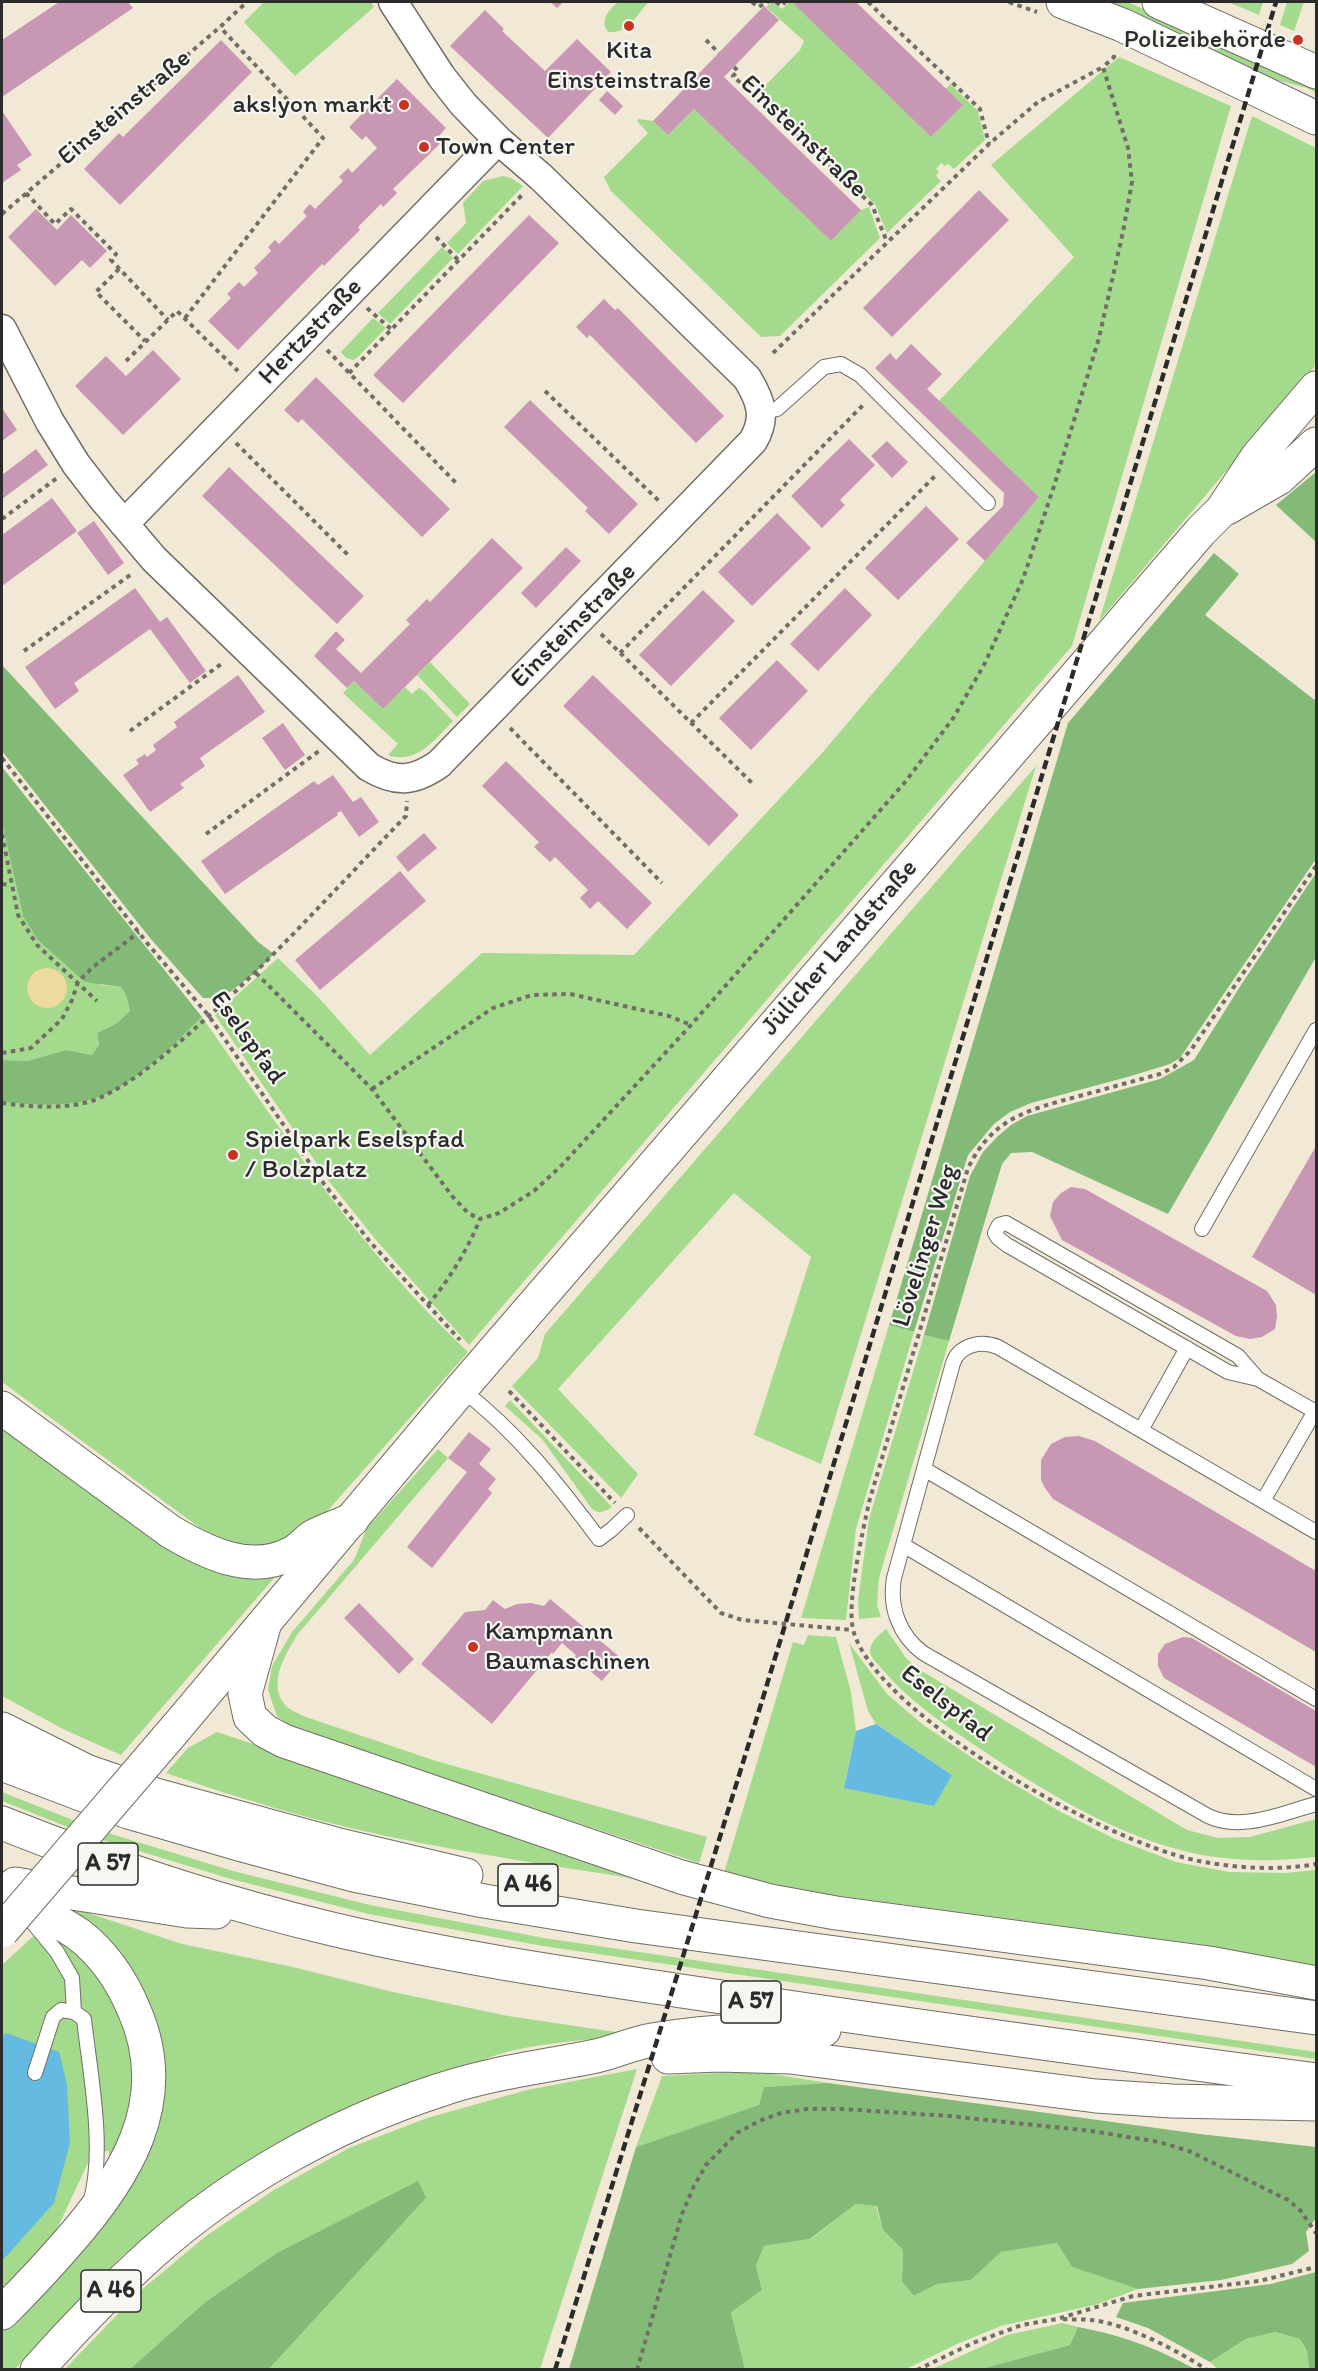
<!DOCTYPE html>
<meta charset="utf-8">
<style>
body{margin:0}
#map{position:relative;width:1318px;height:2371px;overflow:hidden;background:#f1e9d5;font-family:Itim,sans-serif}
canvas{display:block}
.frame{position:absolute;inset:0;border:3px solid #2b2b2b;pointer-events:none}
</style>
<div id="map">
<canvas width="1318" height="2371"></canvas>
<div class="frame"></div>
</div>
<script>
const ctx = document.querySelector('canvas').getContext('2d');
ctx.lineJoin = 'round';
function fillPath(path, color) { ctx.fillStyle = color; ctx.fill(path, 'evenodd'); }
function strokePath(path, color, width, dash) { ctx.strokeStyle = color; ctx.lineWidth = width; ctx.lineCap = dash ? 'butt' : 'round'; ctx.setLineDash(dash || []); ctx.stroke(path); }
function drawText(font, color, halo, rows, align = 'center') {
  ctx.font = font + ' Itim,sans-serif'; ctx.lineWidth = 4.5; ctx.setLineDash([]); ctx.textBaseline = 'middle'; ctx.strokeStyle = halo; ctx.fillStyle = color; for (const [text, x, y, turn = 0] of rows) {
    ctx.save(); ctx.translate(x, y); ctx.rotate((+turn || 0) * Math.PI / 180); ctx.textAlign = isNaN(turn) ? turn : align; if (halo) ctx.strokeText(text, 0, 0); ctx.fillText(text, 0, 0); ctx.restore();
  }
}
fillPath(new Path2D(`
 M264 2H371L374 7 295 76 244 22Z
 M618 2H649C636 14 630 34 608 32 599 20 609 10 618 2Z
 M772 2 782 9 789 2H797L795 4 931 137 963 105 946 89 950 84 978 111 985 140 954 169 948 164 945 166 941 163 936 169 939 172 936 176 941 181 887 233 875 204 758 93 800 50 804 41 766 7Z
 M1099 2H1127L1243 51 1316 86V93L1307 88 1262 76Z
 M1228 2H1263L1259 15Z
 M1287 2H1304L1294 31 1280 25Z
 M1119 57 1231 106 1072 646 469 1345 376 1240 328 1180 215 1015 278 958 318 997 370 1055 482 953 634 955 823 752 1039 497 939 401 1074 257 991 165Z
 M694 109 831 241 861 210 869 207 880 238 780 336 761 337 611 191 604 177 648 133 637 121 639 119 653 121 668 135Z
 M1252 116 1316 148V365L1099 621Z
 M503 176 511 178 523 186 458 254 447 243 466 223 463 203 483 181Z
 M442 247 453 258 390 324 378 313Z
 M373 318 386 328 358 357 353 360 346 358 341 352Z
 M430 662 470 704 457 717 417 675Z
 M354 681 383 709 405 687 412 694 419 688 425 692 453 721C435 739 417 765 388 755L398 744 343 693Z
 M1036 766 821 1464 754 1435 811 1257 734 1193 558 1389 638 1474 621 1498 512 1386 538 1358 545 1334Z
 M2 823 23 916 101 985 121 987 126 995 130 1011 117 1023 97 1033 99 1045 92 1055 66 1050 27 1061 2 1060Z
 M202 1017C284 1134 363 1254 468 1352L315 1525C264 1553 251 1555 200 1528L2 1382V1102C32 1105 63 1107 93 1099 131 1089 174 1044 202 1017Z
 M889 1325 914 1332 856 1529 846 1620 801 1618Z
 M924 1335 949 1341 879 1578 877 1605 881 1617 859 1619 858 1600 869 1519Z
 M510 1400 612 1507C605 1512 599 1514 592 1509L542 1439 505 1406Z
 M2 1423 181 1555 281 1570 121 1755 63 1729 2 1696Z
 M438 1449 448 1458 297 1635C286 1654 266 1684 286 1706 290 1710 298 1713 303 1716L436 1761 707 1837 699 1863 296 1730 277 1716 268 1690 272 1666 292 1632 354 1560 367 1528Z
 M886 1629 906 1658 920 1670 1187 1830 1218 1838 1250 1837 1316 1819V1857C1271 1862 1225 1862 1180 1850 1105 1830 1034 1785 970 1742 938 1720 907 1699 882 1669 879 1665 873 1660 871 1655 867 1644 879 1635 886 1629Z
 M808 1635 836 1637 851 1692 856 1731 844 1788 952 1775 876 1724 868 1711 849 1643 887 1694 922 1724 995 1773 1061 1812 1115 1839 1176 1862 1229 1872 1285 1873 1316 1870V1966L1205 1945 788 1889 724 1873 793 1642 804 1645Z
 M217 1732 677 1885C580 1870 482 1856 386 1836 311 1820 238 1798 166 1773L188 1748Z
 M2 1792 98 1830 233 1871 370 1905 544 1938 1316 2052V2059L543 1946 369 1914 231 1879 93 1837 2 1801Z
 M57 1906 88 1913 182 1944 293 1967 393 1992 508 2016 636 2035C600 2039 504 2044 478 2064L182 2208 120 2258 15 2369H2V2325L82 2242 157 2068Z
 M43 1927C96 1966 126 1996 131 2064 133 2081 134 2099 130 2115 125 2132 116 2150 109 2166V2151L90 2153 88 2163 56 2231 27 2267 2 2293V1965Z
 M637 2069 540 2369H269L426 2198 203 2304 130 2369 64 2370 139 2292 206 2236 274 2190 349 2148 427 2118 527 2090Z
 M754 2071 828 2083 764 2087 760 2105 636 2147 662 2076Z
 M856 2204 876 2206 883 2230 903 2250 902 2282 914 2296 937 2284 971 2280 1001 2252 1057 2243 1072 2267 1138 2289 1098 2304 1001 2326 957 2344 906 2369H745L731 2311 762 2290 756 2266 764 2246 811 2239Z
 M1063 2323 1078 2327 1070 2345 981 2369 930 2370 1007 2335Z
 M1275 2332 1300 2339 1307 2351 1309 2369H1218L1210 2362 1246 2339Z`), '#a4da8b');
fillPath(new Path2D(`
 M1316 472V542L1276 505Z
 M1214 553 1239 574 1205 615 1316 701V859L1180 1058 1170 1064 1131 1076 1031 1103 1010 1112 994 1124 968 1155 914 1332 889 1325 1068 723Z
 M2 665 258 942 274 954 255 973 222 998H203L150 938 2 751Z
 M2 767 202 1017C174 1044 131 1089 93 1099 63 1107 32 1105 2 1102V1060L27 1061 66 1050 92 1055 99 1045 97 1033 117 1023 130 1011 126 995 121 987 85 982 38 940 23 916 2 823Z
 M1316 873V957L1168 1214 1032 1152 1011 1153 1002 1164 949 1341 924 1335 970 1176 983 1152 997 1137 1011 1125 1027 1116 1160 1079 1194 1060 1241 985Z
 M828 2083 1200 2134 1316 2147V2218L1306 2232 1309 2251 1292 2264 1221 2280 1138 2289 1072 2267 1057 2243 1001 2252 971 2280 937 2284 914 2296 902 2282 903 2250 883 2230 877 2206 856 2204 810 2239 764 2246 756 2266 762 2290 731 2312 745 2369H569L636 2147 759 2105 764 2087Z
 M418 2181 426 2198 269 2369H130L203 2304 277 2253Z
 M1316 2272V2369H1309L1307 2351 1300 2339 1275 2332 1246 2339 1210 2362 1148 2328 1116 2317 1123 2303 1271 2284Z
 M1078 2327C1124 2336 1154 2347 1195 2369H981L1070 2345Z`), '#83ba77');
fillPath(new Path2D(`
 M27 988a20 20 0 1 1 40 0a20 20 0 1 1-40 0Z`), '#eeda9e');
fillPath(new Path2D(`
 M876 1724 952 1775 934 1806 844 1788 856 1731Z
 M6 2033 59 2052 67 2084 70 2143 54 2203 2 2261V2037Z`), '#65bae2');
fillPath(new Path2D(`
 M59 2H128L133 8 2 97V40Z
 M550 2H563L557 8Z
 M797 2H856L963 105 931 137 794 4Z
 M764 6 779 20 724 77 861 210 831 241 694 109 668 135 653 121Z
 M485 10 504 29 502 31 545 71 577 39 611 72 548 138 450 46Z
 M221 40 252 72 120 205 84 169 119 133 123 137Z
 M397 79 446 128 439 136 443 141 393 189 397 193 383 207 381 204 358 227 360 230 324 266 322 264 238 350 208 321 231 298 227 294 239 282 244 287 258 273 254 268 271 251 268 247 275 240 279 244 307 216 303 212 306 208 310 204 315 209 343 181 339 177 348 168 352 173 377 148 366 136 362 140 349 127Z
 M607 91 623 106 615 115 599 100Z
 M2 111 32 155 17 165 21 170 2 183Z
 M979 190 1009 220 892 337 863 308Z
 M36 209 57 230 71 215 107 251 90 268 82 260 55 286 8 237Z
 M529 215 559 243 403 403 373 375Z
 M604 299 615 310 618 308 724 416 696 443 590 335 587 338 576 327Z
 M911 344 942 374 927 389 1039 497 985 561 966 543 1003 506 1004 493 875 368 890 353 896 360Z
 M153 350 181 379 123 435 75 386 106 356 126 376Z
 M316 377 450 509 422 537 302 419 298 423 284 410Z
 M530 400 638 504 609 534 585 511 588 508 504 427Z
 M2 408 17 430 2 441Z
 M849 439 875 465 840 500 845 505 822 528 791 496Z
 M887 441 908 462 892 478 871 456Z
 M36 449 48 465 2 499V475Z
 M229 467 364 596 337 624 202 496Z
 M52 498 77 531 2 586V535Z
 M926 506 959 539 898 600 865 568Z
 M777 513 811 548 752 606 718 572Z
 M94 521 124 563 108 575 77 533Z
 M492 538 523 568 383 709 354 681 347 688 314 656 336 631 345 640 336 649 361 673 410 624 406 620 427 599 430 602Z
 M566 547 581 561 536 608 521 593Z
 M135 588 160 622 167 617 206 671 190 683 150 629 74 683 79 691 55 709 25 667Z
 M845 588 872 615 818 671 790 644Z
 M703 590 735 621 671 686 639 655Z
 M777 660 808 691 751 750 719 718Z
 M238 675 265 712 200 758 205 766 180 784 184 788 150 812 123 775 139 764 136 760 145 754 147 757 156 750 153 745 177 727 174 722Z
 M593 675 739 815 709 846 563 706Z
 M283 723 305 755 285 770 262 738Z
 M506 761 652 903 627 929 598 901 590 909 580 898 588 890 555 857 550 862 534 847 539 842 482 786Z
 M333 775 353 802 361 797 379 822 359 837 341 811 337 813 338 815 225 894 201 861 314 781 318 785Z
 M424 833 437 848 408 872 396 857Z
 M400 871 426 901 320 990 295 960Z
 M1316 1146V1295L1252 1257Z
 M1071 1187 1085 1189 1267 1291 1276 1305 1277 1316 1275 1329 1262 1337 1250 1339 1236 1336 1062 1240 1050 1216 1053 1202 1061 1193Z
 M469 1432 491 1449 479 1464 496 1479 488 1489 492 1493 432 1568 407 1547 467 1472 448 1458Z
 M1079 1436 1095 1441 1316 1571V1652L1053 1499 1045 1488 1041 1480V1460L1051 1444 1065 1437Z
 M550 1599 621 1658 602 1681 574 1657 576 1655 562 1643 553 1654 552 1652 492 1724 421 1664 465 1612 485 1610 493 1600 505 1609 517 1604 531 1603 544 1606Z
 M359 1603 414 1659 399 1674 344 1618Z
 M1183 1637 1192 1638 1316 1711V1767L1164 1678 1158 1666V1654L1165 1644Z`), '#c897b4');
const service = new Path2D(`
 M761 413 777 409 824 367 841 364 860 375 988 503
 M1006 1223 1238 1356 1258 1379 1228 1372 1007 1245 998 1238 995 1233 999 1225Z
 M1202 1229 1316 1030
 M1258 1379 1316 1412
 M461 1389C516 1431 558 1484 599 1539L611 1530 627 1515
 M1141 1430 1187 1348
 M924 1469 1316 1699
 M1263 1501 1315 1411
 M1316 1532 998 1347C981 1340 959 1345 953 1363L894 1578C889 1607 899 1635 923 1653L1208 1816C1241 1832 1283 1813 1316 1804
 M903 1545 1316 1789
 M33 1923 57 1952 72 1978 74 2012
 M35 2073 53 2017 61 2010 74 2012 84 2019C90 2074 105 2146 91 2200`);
const minor = new Path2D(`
 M2 329 50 422 76 464 103 499 154 559 369 767C396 783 413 782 439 764L753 441C767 417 761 401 747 378L541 177 498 140 463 104 441 76 393 2
 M124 524 498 140`);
const primary = new Path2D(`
 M1063 2 1122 25 1316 118
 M1159 2 1316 72
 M1227 508 1279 478 1316 444
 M176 1728 461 1389 1201 531 1222 510 1258 456 1316 388`);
const motorway = new Path2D(`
 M2 1408 171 1532C207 1553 251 1575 292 1553 300 1549 306 1541 314 1536 326 1530 340 1525 352 1520
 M264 1626 245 1694 250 1717 265 1731 284 1741 681 1877 770 1901 836 1913 1209 1963 1316 1983
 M2 1729 86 1771 159 1796 335 1844 466 1875
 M2 1764 128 1812 242 1845 354 1875 484 1901 636 1926 1316 2018
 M2 1823C110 1866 221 1903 336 1930 465 1960 597 1978 728 1998 924 2028 1120 2054 1316 2080
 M15 1884 187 1911 216 1912
 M2 1893C27 1906 55 1918 78 1934 103 1953 122 1981 134 2010 175 2102 124 2180 64 2247 44 2270 23 2292 2 2313
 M668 2057 719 2055 790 2057 1096 2096 1172 2101 1316 2104
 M37 2370C73 2329 111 2290 151 2254 233 2181 333 2125 437 2091 489 2073 542 2067 596 2056 615 2052 633 2043 652 2040 709 2030 767 2029 824 2030`);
strokePath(service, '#706e66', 16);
strokePath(minor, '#706e66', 31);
strokePath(primary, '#706e66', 35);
strokePath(motorway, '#706e66', 35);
strokePath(new Path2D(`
 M752 2 758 7 768 2
 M776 2 781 6 785 2
 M868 2 980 109 989 144
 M1009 2 1037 12
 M706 40 719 53
 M734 67 738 71 733 76 872 205 887 242
 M26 193 55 224 71 209 116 254 111 260 168 320
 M2 214 220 27 247 2
 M436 237 459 261
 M119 269 96 292 145 341
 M367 308 392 330
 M185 318 323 138 220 27
 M327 350 456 483
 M773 353 989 144 1038 102 1103 67
 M126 361 177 311 238 371
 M349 373 522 195
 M545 391 659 501
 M236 443 349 556
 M2 519 57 478
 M601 634 753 784
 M24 651 133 573
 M620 653 865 403
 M691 723 935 476
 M510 728 662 883
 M130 731 224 662
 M2 758 147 943 209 1016 324 1184 371 1243 460 1340
 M2 834 18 915 37 945 97 1001
 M206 834 319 751
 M1316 866 1191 1050 1174 1067 1160 1074C1133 1081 1106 1089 1079 1096 1029 1110 993 1117 968 1168L869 1502C863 1532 845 1606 854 1633 882 1719 1107 1841 1194 1860 1233 1868 1277 1871 1316 1864
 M2 884 11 885
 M256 973 372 1089 452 1196 468 1213 480 1219
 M2 1053 31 1048 62 1019 72 1000 78 982 93 967 139 932
 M372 1089 493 1008 532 995 570 994 669 1016 691 1025
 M2 1103C29 1107 70 1110 97 1099 136 1082 168 1052 200 1024 273 959 338 886 406 816L407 801
 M428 1305C449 1280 468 1249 480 1219L499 1213 534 1191 561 1166 691 1025 906 781 954 717 985 663 1023 579 1054 486 1099 338 1123 232 1132 182 1128 148 1103 67 1114 57 1115 52
 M509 1391 615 1503
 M639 1528 721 1613 742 1620 853 1630
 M1063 2319C1072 2320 1082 2319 1091 2320 1125 2323 1179 2351 1207 2370
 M637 2370 682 2214 694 2186 706 2165 737 2133 759 2121 781 2113 807 2109H842L949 2116 1091 2131 1159 2142 1189 2151 1288 2200 1300 2210 1316 2233
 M917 2370 973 2343 1022 2325 1057 2319 1133 2296 1259 2281 1316 2267`), '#706e66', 4, [4.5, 4.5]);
strokePath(service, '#fff', 14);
strokePath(minor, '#fff', 28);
strokePath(primary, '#fff', 33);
strokePath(motorway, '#fff', 33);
strokePath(new Path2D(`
 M555 2370 762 1701 1276 2`), '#2b2b2b', 4.5, [9, 4.5]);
const primaryBridge = new Path2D(`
 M2 1931 176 1728`);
strokePath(primaryBridge, '#706e66', 35, []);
strokePath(primaryBridge, '#fff', 33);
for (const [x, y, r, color] of [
 [629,26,6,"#c8321e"],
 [1298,40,6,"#c8321e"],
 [404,105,6,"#c8321e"],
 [424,147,6,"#c8321e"],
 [233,1155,6,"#c8321e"],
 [473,1647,6,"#c8321e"]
]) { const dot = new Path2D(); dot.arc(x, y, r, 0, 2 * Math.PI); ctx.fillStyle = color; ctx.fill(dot); strokePath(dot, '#f6f6f2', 2); }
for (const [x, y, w] of [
 [108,1864,60],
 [528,1885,60],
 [751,2002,60],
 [111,2291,60]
]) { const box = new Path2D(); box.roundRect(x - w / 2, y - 21, w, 42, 4.5); ctx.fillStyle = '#f6f6f2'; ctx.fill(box); strokePath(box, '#2b2b2b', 1.5); }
drawText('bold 24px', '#2b2b2b', null, [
 ["A 57",108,1864],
 ["A 46",528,1885],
 ["A 57",751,2002],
 ["A 46",111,2291]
]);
drawText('26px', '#2b2b2b', '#f6f6f2', [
 ["Polizeibehörde",1286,40,"right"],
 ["Kita",629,51,"center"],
 ["Einsteinstraße",629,81,"center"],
 ["aks!yon markt",392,105,"right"],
 ["Town Center",436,147],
 ["Spielpark Eselspfad",245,1140],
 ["/ Bolzplatz",245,1170],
 ["Kampmann",485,1632],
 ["Baumaschinen",485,1662]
], 'left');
drawText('26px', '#2b2b2b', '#f6f6f2', [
 ["Einsteinstraße",125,108,-40],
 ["Einsteinstraße",803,137,44],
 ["Hertzstraße",311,332,-46],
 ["Einsteinstraße",574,626,-45],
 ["Jülicher Landstraße",840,948,-49],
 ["Eselspfad",247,1038,54],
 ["Lövelinger Weg",926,1246,-73],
 ["Eselspfad",946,1704,38]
]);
</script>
